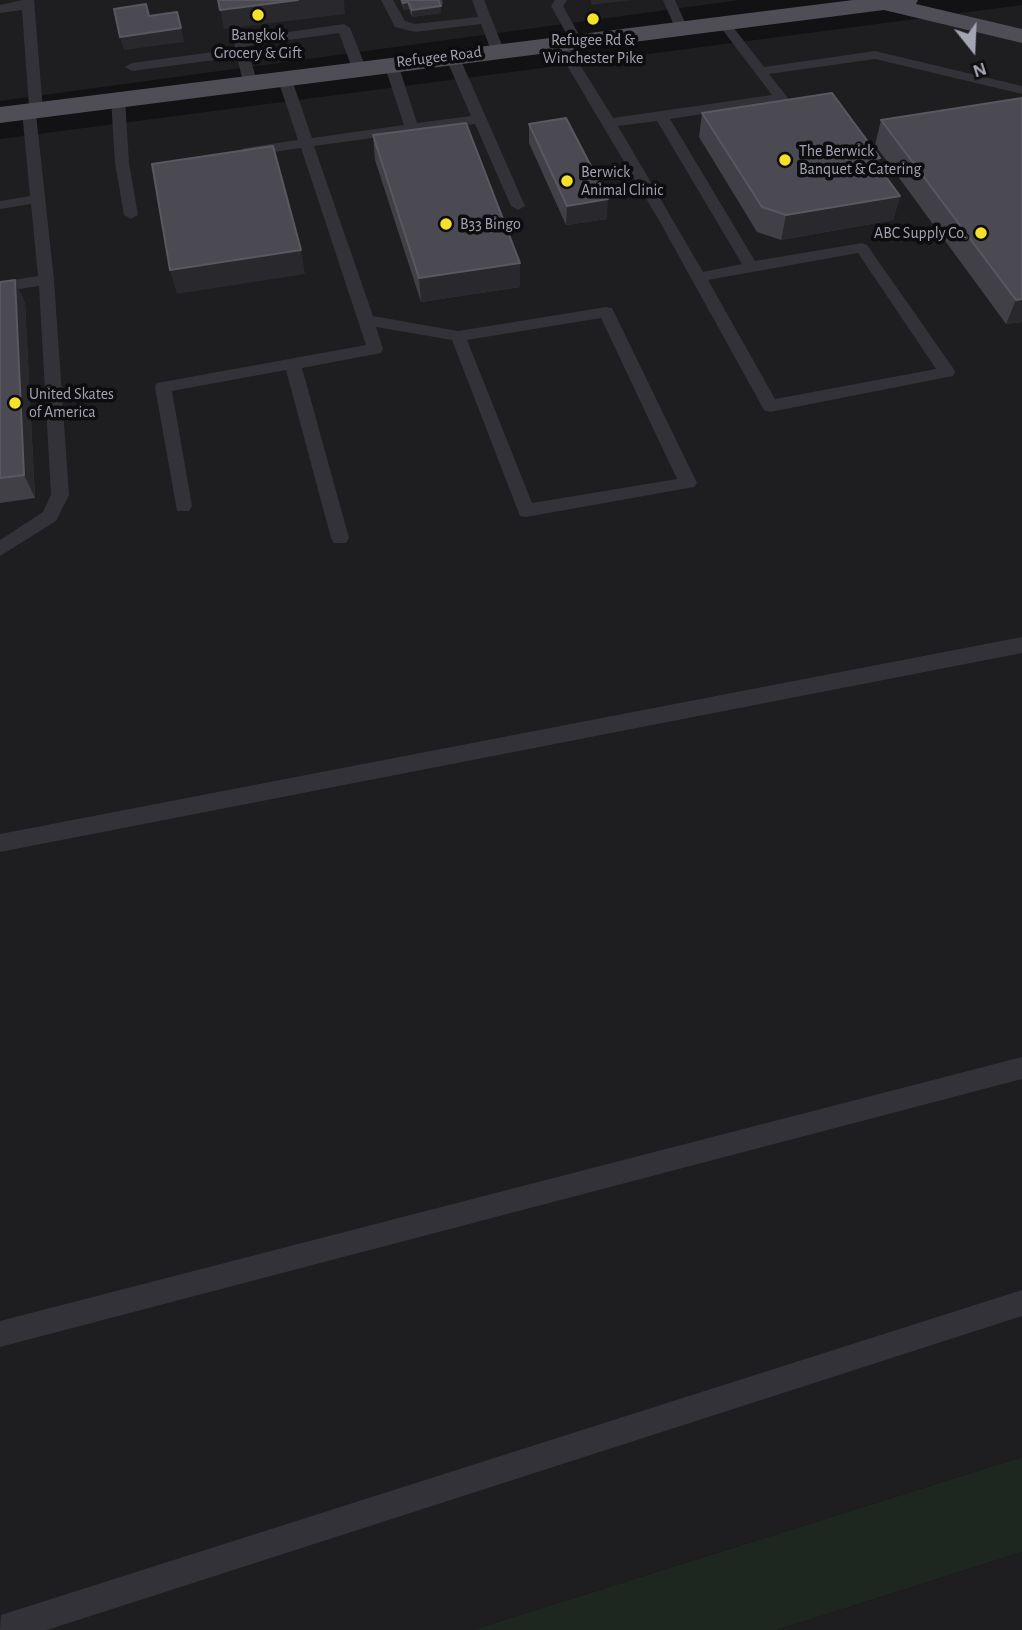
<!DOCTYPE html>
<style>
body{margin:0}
#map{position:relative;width:1022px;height:1630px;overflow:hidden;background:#121113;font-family:"Alegreya Sans",sans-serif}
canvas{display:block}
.north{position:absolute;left:938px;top:14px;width:70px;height:70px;-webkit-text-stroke:5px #0d0c0e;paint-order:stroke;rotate:162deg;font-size:19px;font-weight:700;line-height:28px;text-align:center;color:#a3a4b4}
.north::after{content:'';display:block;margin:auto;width:24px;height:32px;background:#a3a4b4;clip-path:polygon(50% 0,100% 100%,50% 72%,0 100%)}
</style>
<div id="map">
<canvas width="1022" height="1630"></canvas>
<div class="north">N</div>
</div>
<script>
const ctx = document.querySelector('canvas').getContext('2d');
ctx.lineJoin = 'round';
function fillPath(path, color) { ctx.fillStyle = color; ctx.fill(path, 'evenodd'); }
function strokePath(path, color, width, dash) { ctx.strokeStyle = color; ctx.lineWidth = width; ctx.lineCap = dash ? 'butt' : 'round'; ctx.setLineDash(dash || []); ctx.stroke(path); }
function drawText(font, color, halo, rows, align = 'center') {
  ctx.font = font + ' "Alegreya Sans",sans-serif'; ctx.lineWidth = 7; ctx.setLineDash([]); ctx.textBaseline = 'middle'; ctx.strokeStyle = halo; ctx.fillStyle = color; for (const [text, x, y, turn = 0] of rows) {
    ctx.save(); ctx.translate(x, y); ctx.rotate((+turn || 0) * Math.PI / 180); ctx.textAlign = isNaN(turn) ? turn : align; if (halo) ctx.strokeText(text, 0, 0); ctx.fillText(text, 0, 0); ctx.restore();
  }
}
fillPath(new Path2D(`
 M0 0H740L0 101Z
 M1022 5V1457L472 1630H0V139Z
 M1022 1552V1630H777Z`), '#1e1d20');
fillPath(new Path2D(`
 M1022 1457V1552L777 1630H472Z`), '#1e2620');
fillPath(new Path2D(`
 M22 0H34L43 110 36 114 54 280 69 495 56 521 0 556V540L43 512 51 495 39 286 0 292V282L38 276 31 204 0 209V201L30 196 22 111 29 107 22 10 0 13V5Z
 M381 0H393L405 21 415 24 478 17 472 0H484L504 50 497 54 492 53 481 24 415 32 395 27Z
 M555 0H567L563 6 582 40 581 43 576 44 570 40 551 6Z
 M663 0H675L687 27 686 30H676Z
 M722 17 726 18 764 67 875 51 1022 86V94L875 59 769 74 788 98 786 101 670 119 755 261 862 243 867 245 953 368 955 372 953 376 770 412 764 410 660 222 553 42 554 39H564L613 118 772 95 716 21ZM657 121 742 264 703 272 618 126ZM858 253 936 369 775 399 708 280Z
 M344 24 350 28 366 68 364 71H354L352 68 339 33 247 46 257 82 250 86 243 82 237 57 132 71 125 67 132 63 235 49 234 43 240 39Z
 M452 52 459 56 525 206 518 210 511 206 475 124 314 146 373 316 458 331 606 307 612 308 697 483 694 487 526 517 520 516 452 340 376 327 383 349 381 353 302 368 349 538 346 543H334L331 538 286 370 172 391 192 506 189 511H177L155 387 157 383 366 345 301 148 244 156 237 152 244 148 298 140 277 77 284 73 291 77 312 138 404 125 384 64 391 60 398 64 417 123 471 116 445 56ZM601 318 677 479 532 503 467 340Z
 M118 95 125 99 129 163 138 215 131 219 124 215 115 163 111 99Z
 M1022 637V653L0 852V834Z
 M1022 1057V1079L0 1347V1321Z
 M1022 1290V1316L47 1630H0L1 1615Z`), '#333238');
fillPath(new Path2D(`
 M853 0H918L916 4 1022 29V43L884 10 0 123V107Z`), '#4f4e57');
fillPath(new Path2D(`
 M400 0H442L443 4 440 5 441 13 412 17 409 9 404 10Z
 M1022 98V322L1006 324 875 145 881 120Z
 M702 113 878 166 900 196 893 220 781 240 757 232 699 137Z
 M529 124 607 219 566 225 529 143Z
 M373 135 520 287 421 302 375 160Z
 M15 280 25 304 35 498 0 503V282Z`), '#404046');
fillPath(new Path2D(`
 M298 0H344L345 14 224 29 220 10Z
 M591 0H633L591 5Z
 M408 2 409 9 404 10 403 3Z
 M441 6V13L412 17V10Z
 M181 28 184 42 124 50 120 37Z
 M880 158 874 183 873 159Z
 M900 196 893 220 781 240 786 215Z
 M608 199 607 219 566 225 567 206Z
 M301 250 305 274 177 294 170 270Z
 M520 263V287L421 302 419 278Z
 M15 280 25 304 35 498 24 475Z
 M1022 299V322L1006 324 1016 300Z`), '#29282d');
const building = new Path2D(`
 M218 0H298L220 10Z
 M402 0H438L441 6 412 10 408 2 403 3Z
 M146 4 149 16 177 12 181 28 120 37 114 9Z
 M832 93 880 158 873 159 900 196 786 215 762 207 702 113Z
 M1022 98V299L1016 300 881 120Z
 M566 118 608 199 567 206 529 124Z
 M466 123 520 263 419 278 373 135Z
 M273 146 301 250 170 270 152 164Z
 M15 280 24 475 0 478V282Z`);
fillPath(building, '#4b4a52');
strokePath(building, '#595861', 2);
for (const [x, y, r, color] of [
 [258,15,7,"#f4e228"],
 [593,19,7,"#f4e228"],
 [785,160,7,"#f4e228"],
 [567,181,7,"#f4e228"],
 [446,224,7,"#f4e228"],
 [981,233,7,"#f4e228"],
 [15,403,7,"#f4e228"]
]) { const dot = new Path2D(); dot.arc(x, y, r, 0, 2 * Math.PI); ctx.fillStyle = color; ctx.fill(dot); strokePath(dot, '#0d0c0e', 2.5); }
drawText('16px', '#a3a4b4', '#0d0c0e', [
 ["Bangkok",258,35,"center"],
 ["Grocery & Gift",258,53,"center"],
 ["Refugee Rd &",593,40,"center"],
 ["Winchester Pike",593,58,"center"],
 ["The Berwick",799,151],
 ["Banquet & Catering",799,169],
 ["Berwick",581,172],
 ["Animal Clinic",581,190],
 ["B33 Bingo",460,224],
 ["ABC Supply Co.",967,233,"right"],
 ["United Skates",29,394],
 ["of America",29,412]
], 'left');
drawText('16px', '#a3a4b4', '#0d0c0e', [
 ["Refugee Road",439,57,-7]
]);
</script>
